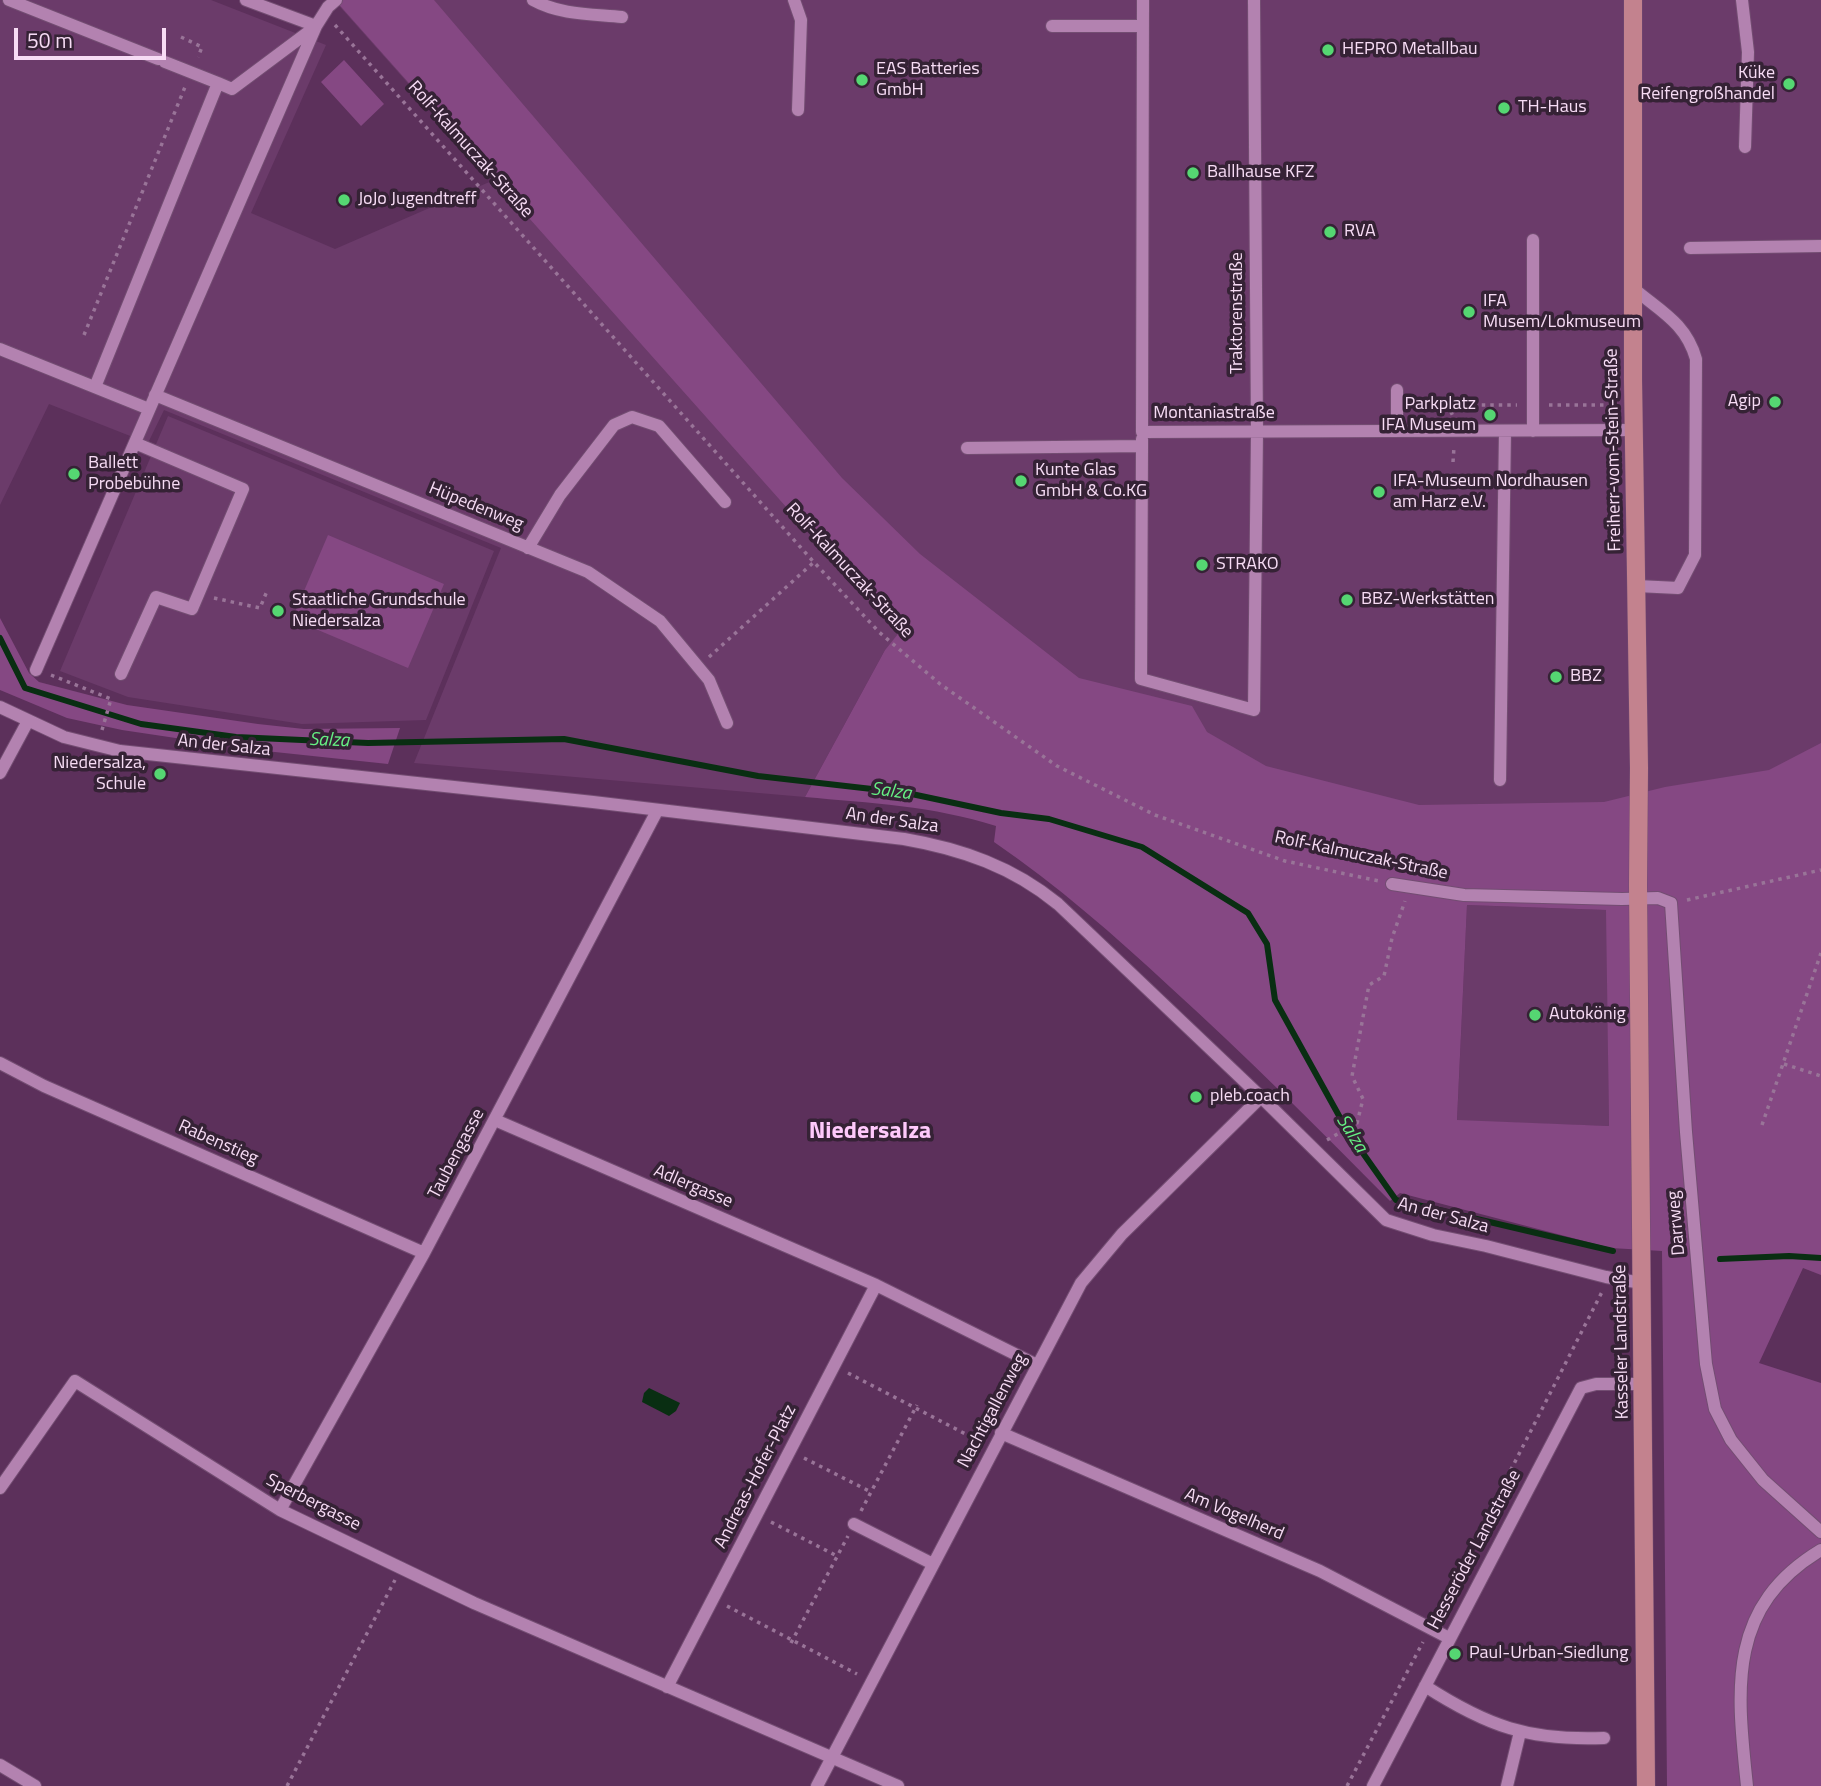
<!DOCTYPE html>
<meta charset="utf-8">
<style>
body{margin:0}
#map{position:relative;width:1821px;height:1786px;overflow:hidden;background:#5c305b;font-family:"Titillium Web",sans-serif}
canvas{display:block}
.scale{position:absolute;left:14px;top:28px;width:152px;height:32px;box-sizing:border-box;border:4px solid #f7dcf5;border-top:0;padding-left:9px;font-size:21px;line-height:24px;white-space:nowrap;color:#f7dcf5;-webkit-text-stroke:5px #352235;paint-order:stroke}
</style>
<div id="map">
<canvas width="1821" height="1786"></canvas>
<div class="scale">50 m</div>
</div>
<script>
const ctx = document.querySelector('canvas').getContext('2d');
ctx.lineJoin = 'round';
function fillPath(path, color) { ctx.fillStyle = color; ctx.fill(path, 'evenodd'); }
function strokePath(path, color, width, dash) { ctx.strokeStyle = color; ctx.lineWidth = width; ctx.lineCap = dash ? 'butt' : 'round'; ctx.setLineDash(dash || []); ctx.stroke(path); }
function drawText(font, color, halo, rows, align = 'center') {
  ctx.font = font + ' "Titillium Web",sans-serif'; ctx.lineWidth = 7; ctx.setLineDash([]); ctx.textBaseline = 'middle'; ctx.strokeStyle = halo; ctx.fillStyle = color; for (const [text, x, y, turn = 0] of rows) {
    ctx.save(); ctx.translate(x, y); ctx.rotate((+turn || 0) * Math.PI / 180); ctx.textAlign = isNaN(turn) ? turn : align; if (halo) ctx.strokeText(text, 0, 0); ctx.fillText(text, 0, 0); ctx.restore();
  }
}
fillPath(new Path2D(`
 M0 0H211L326 45 251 213 335 249 494 180 334 0H1821V842L1469 885 902 630 885 650 805 797 414 763 501 548 164 410 148 443 49 404 0 505Z
 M168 416 494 551 426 720 302 724 128 697 60 671Z
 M1467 905 1607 910 1609 1126 1457 1121Z`), '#6b3b6a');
fillPath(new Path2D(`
 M335 0H434L842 478 920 554 1079 678 1192 706 1207 732 1266 766 1419 805 1604 802 1665 787 1769 770 1821 743V1275L1803 1268 1759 1363 1821 1383V1786H1667L1662 1251 1611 1248 1400 1193 1390 1201C1318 1128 1246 1056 1170 987 1114 935 1057 885 994 842L996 826C934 806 869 803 805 797L885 650 902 629 828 554ZM1467 905 1606 910 1609 1126 1457 1120Z
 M344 60 384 104 361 126 321 82Z
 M328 535 444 584 408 668 292 619Z
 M0 618 29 673 39 682 127 705 258 724 304 729 400 728 388 764 256 750 122 730 67 718 0 690Z`), '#854883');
fillPath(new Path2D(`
 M649 1388 680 1403 676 1411 669 1416 642 1402 644 1393Z`), '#092e12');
strokePath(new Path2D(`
 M0 638 25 688 141 724 236 737 368 743 564 739 758 776 907 793 1001 813 1049 819 1142 847 1248 913 1267 944 1275 1000 1348 1132 1396 1200 1613 1251
 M1720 1259 1789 1256 1821 1258`), '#092e12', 6);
const minor = new Path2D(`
 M9 0 158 59
 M246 0 316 26
 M533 0C560 15 592 14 622 17
 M794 0 801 20 798 110
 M1143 0 1142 432 1634 430
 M1742 0 1748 52 1745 147
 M1052 26H1143
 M218 83 232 89 315 27
 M1690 248 1821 246
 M1633 288C1660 311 1686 323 1696 359L1695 555 1678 588 1637 586
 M0 349 149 409
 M95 387 218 83 165 62
 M155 395 588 572 660 621 709 680 727 723
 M1397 431V390
 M1533 431V240
 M1142 446 1141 679 1254 710 1257 431 1254 0
 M967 448 1142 446V439
 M528 548 560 495 614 425 632 417 659 426 725 502
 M36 670 316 26 328 7 336 0
 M121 674 156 597 192 609 243 489 135 443
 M0 707 64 737 120 751 593 802 904 839C962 849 1013 867 1058 904L1261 1097 1386 1220 1433 1235 1486 1246 1606 1277 1642 1283
 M0 773 28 721
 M1500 780 1505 431
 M1392 884 1464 895 1622 899 1658 898 1671 903 1686 1132 1706 1364 1715 1409 1731 1440 1763 1480 1821 1532
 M0 1063 44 1086 424 1253
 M495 1120 876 1285 1037 1365
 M1001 1433 1320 1571 1449 1638
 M0 1488 75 1381 280 1510 474 1603 898 1786
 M280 1510 424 1253 657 811
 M854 1524 933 1564
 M1425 1686C1487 1726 1529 1741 1604 1738
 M667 1687 876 1285
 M0 1765 35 1786
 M817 1786 1081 1283 1122 1234 1261 1097
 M1373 1786 1581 1388 1596 1384H1644
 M1507 1786 1520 1732
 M1747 1786C1737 1690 1726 1607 1821 1550`);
const major = new Path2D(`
 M1633 0V380L1639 768 1638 885 1646 1786`);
strokePath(minor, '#734d72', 14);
strokePath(major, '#734d72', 19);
strokePath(new Path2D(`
 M335 25 811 559 879 632 940 684 1057 766 1155 815 1285 861 1379 881
 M181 37 202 47 198 57
 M84 335 185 87
 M1549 405H1615
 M1450 414 1467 405H1517
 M1453 462 1454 447
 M214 598 260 608 267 591
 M709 657 814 562
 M51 675 111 699 102 730
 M1687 900 1821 870
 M1784 1064 1821 1076
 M1762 1125 1821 953
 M1327 1140 1357 1123 1363 1099 1352 1076 1369 985 1384 976 1392 938 1405 901
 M848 1373 981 1442
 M804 1458 871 1492
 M861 1511 917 1405
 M771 1522 837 1556
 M727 1606 857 1674
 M1437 1614 1603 1290
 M791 1643 848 1536
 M287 1786 395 1580
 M1347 1786 1423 1642`), '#997498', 3.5, [3.5, 5]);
strokePath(minor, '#b382b0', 12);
strokePath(major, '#c3828e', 18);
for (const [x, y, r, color] of [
 [1328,50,7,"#55d672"],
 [862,80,7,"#55d672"],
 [1789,84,7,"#55d672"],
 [1504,108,7,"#55d672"],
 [1193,173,7,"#55d672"],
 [344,200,7,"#55d672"],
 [1330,232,7,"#55d672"],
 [1469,312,7,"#55d672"],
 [1775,402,7,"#55d672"],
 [1490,415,7,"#55d672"],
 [74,474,7,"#55d672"],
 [1021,481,7,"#55d672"],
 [1379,492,7,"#55d672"],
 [1202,565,7,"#55d672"],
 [1347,600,7,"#55d672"],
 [278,611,7,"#55d672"],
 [1556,677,7,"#55d672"],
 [160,774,7,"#55d672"],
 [1535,1015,7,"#55d672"],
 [1196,1097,7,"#55d672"],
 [1455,1654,7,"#55d672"]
]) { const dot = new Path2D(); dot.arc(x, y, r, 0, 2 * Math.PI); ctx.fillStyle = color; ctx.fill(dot); strokePath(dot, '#352235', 2.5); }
drawText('18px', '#f7dcf5', '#352235', [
 ["HEPRO Metallbau",1342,50],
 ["EAS Batteries",876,70],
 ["GmbH",876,91],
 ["Küke",1775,74,"right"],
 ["Reifengroßhandel",1775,95,"right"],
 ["TH-Haus",1518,108],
 ["Ballhause KFZ",1207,173],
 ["JoJo Jugendtreff",358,200],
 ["RVA",1344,232],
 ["IFA",1483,302],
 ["Musem/Lokmuseum",1483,323],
 ["Agip",1761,402,"right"],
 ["Parkplatz",1476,405,"right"],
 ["IFA Museum",1476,426,"right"],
 ["Ballett",88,464],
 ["Probebühne",88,485],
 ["Kunte Glas",1035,471],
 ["GmbH & Co.KG",1035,492],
 ["IFA-Museum Nordhausen",1393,482],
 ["am Harz e.V.",1393,503],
 ["STRAKO",1216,565],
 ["BBZ-Werkstätten",1361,600],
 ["Staatliche Grundschule",292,601],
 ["Niedersalza",292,622],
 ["BBZ",1570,677],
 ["Niedersalza,",146,764,"right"],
 ["Schule",146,785,"right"],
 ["Autokönig",1549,1015],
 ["pleb.coach",1210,1097],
 ["Paul-Urban-Siedlung",1469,1654]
], 'left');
drawText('18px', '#f7dcf5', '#352235', [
 ["Rolf-Kalmuczak-Straße",470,150,48],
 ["Traktorenstraße",1238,313,-90],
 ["Montaniastraße",1214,414],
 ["Freiherr-vom-Stein-Straße",1614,450,-91],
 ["Hüpedenweg",476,507,22],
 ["Rolf-Kalmuczak-Straße",849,571,47],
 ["An der Salza",224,746,6],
 ["An der Salza",892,821,8],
 ["Rolf-Kalmuczak-Straße",1361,856,12],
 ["Rabenstieg",218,1143,24],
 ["Taubengasse",457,1154,-62],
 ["Adlergasse",693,1187,23],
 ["An der Salza",1443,1216,15],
 ["Darrweg",1677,1223,-95],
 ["Kasseler Landstraße",1622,1342,-91],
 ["Nachtigallenweg",993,1411,-62],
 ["Andreas-Hofer-Platz",756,1477,-63],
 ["Sperbergasse",313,1503,27],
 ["Am Vogelherd",1234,1515,23],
 ["Hesseröder Landstraße",1475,1550,-62]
]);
drawText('italic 19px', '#66f184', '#352235', [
 ["Salza",329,741,2],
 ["Salza",891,792,7],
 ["Salza",1351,1134,58]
]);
drawText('bold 24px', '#fec9fb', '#352235', [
 ["Niedersalza",870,1132]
]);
</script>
